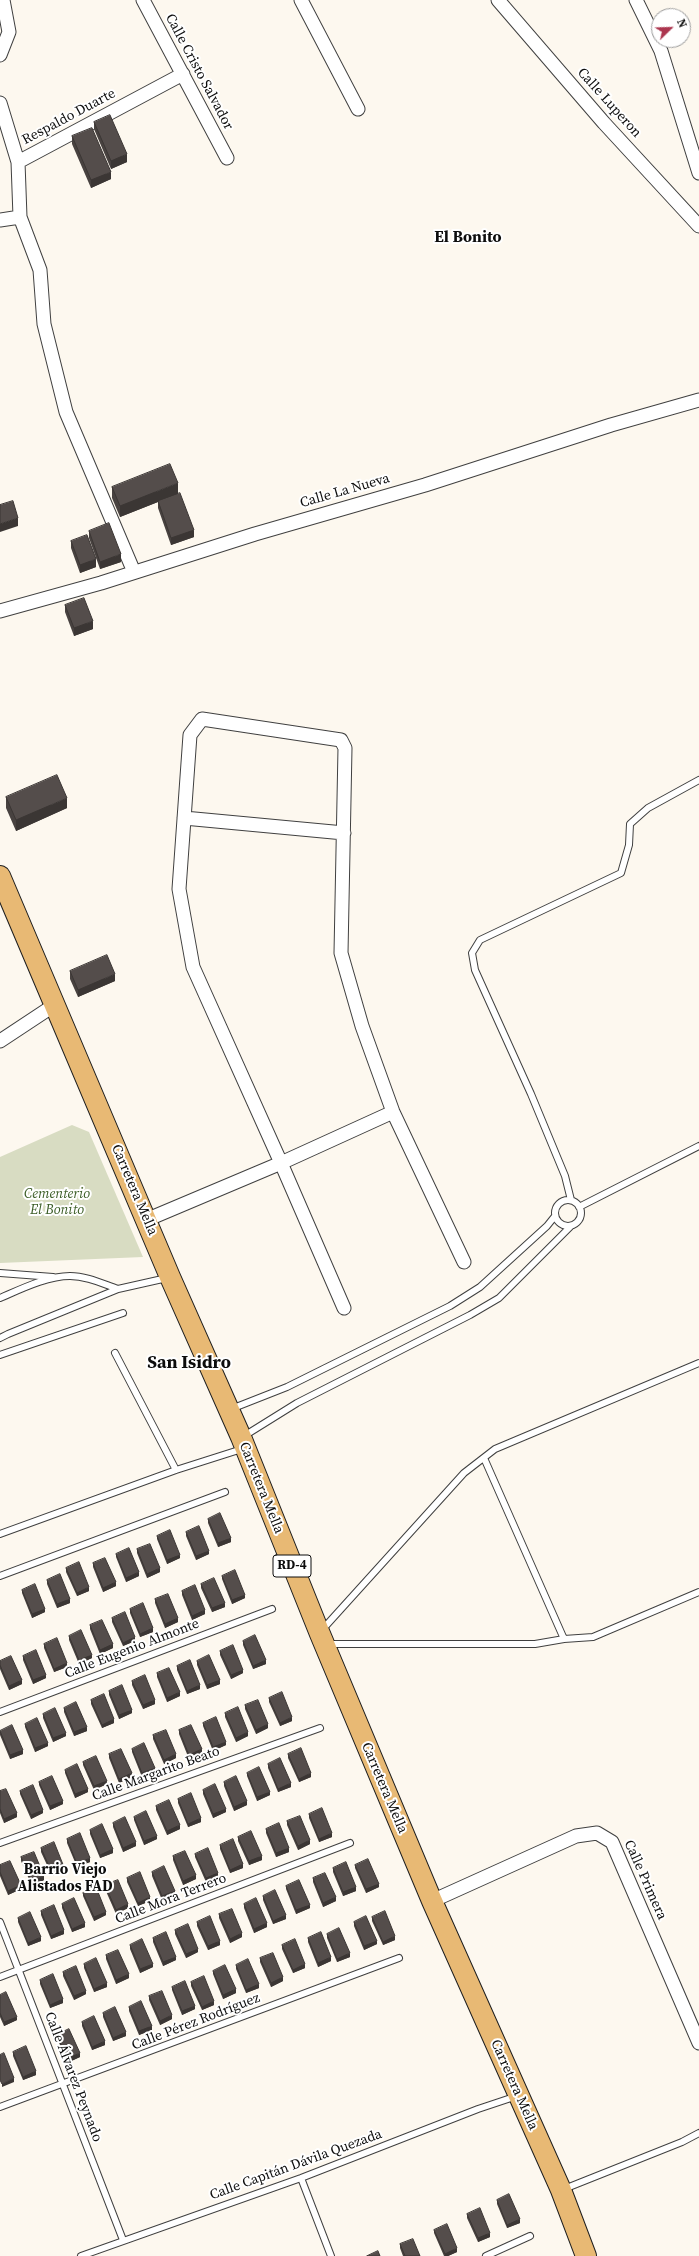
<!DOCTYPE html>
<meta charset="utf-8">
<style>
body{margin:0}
#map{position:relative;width:699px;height:2256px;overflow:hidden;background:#fdf8ef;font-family:"Source Serif 4",serif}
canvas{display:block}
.north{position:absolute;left:651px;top:8px;width:40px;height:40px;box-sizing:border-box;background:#fff;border:1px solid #9e9e9e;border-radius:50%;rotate:67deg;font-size:11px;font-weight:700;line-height:16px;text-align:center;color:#0d0d0d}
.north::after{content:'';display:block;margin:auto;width:14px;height:18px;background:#ac364f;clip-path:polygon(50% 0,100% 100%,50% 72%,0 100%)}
</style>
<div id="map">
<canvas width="699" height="2256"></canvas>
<div class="north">N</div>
</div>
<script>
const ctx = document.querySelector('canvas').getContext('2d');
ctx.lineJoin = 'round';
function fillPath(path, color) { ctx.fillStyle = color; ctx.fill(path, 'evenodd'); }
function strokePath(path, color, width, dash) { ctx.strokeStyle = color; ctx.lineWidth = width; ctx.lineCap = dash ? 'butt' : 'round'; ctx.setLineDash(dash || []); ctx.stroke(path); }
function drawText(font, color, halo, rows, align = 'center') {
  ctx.font = font + ' "Source Serif 4",serif'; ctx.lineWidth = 4; ctx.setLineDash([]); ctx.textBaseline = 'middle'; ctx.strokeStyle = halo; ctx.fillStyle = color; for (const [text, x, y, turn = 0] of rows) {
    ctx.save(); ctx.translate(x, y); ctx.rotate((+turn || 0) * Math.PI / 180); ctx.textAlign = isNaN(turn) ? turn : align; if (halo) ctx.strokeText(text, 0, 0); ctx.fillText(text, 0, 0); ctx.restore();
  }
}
fillPath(new Path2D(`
 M72 1125 89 1132 143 1257 0 1263V1157Z`), '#d8dcc2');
const service = new Path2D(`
 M571 1200 565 1176 531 1094 475 970 472 953 480 940 621 873 629 845 630 824 648 808 699 780
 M555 1213a13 13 0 1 1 26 0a13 13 0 1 1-26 0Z
 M579 1207 699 1146
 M0 1273 53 1277
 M0 1298C21 1289 47 1276 70 1276 87 1276 103 1284 118 1289
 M0 1338 8 1334 118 1289 167 1278
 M115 1353 176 1470
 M0 1355 123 1313
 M231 1409 287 1387 450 1306 480 1287 547 1226 555 1216
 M244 1436 297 1403 470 1315 499 1298 571 1226
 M484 1458 564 1639
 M0 1534 176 1470 242 1449
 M0 1576 225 1492
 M322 1630 464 1473 495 1449 699 1363
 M328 1644H535L564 1639 593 1637 699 1592
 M0 1712 272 1609
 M0 1843 320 1728
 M0 1922 123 2240
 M0 1977 350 1843
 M0 2107 399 1958
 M301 2178 331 2256
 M564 2189 682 2142 699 2133
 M81 2256 301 2178 478 2109 517 2096
 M486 2256 530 2236`);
const minor = new Path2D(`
 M143 0 227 158
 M301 0 358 109
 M498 0 604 123 699 226
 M636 0 661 51 699 173
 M0 55 9 32 3 0
 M0 103 18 162
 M0 220 20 217
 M134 572 66 412 44 324 40 270 20 217 18 162 183 74
 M0 611 101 583 255 534 425 485 611 425 699 400
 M184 818 344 833
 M0 1041 56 1004
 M146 1220 281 1163 393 1112
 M344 1308 281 1163 193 967 179 889 190 735 202 719 341 740 345 748 341 953 362 1026 393 1112 464 1262
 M432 1901 576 1836 597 1833 612 1842 699 2043`);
const primary = new Path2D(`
 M0 876 170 1277 241 1437 320 1634 432 1901 561 2190 586 2256`);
strokePath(service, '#404040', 8);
strokePath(minor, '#404040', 15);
strokePath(primary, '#1e1e1e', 22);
strokePath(service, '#fff', 6);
strokePath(minor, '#fff', 13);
strokePath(primary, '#e8b974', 20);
fillPath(new Path2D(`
 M94 122 127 162 111 169 94 129Z
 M72 136 111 179 91 188 72 144Z
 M112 487 178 494 194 537 171 545 158 508V502L120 517 112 498Z
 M89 531 121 562 100 569 89 538Z
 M71 541 96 567 80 573 71 548Z
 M65 605 93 629 74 636 65 612Z
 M6 797 67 808 16 831 6 808Z
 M70 971 115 981 78 997 70 979Z
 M208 1519 231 1542 218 1547 208 1523Z
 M186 1532 209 1554 196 1560 186 1536Z
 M157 1536 180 1558 167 1564 157 1539Z
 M137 1549 160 1572 147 1578 137 1553Z
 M116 1554 139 1576 126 1582 116 1557Z
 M93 1563 116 1586 103 1592 93 1567Z
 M66 1568 89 1591 77 1596 66 1572Z
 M222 1576 245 1598 232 1604 222 1579Z
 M47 1580 70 1603 57 1608 47 1584Z
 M201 1584 225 1607 212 1612 201 1588Z
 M22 1590 45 1612 32 1618 22 1593Z
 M182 1591 205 1614 192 1620 182 1595Z
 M155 1599 178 1622 165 1628 155 1603Z
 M130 1609 153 1632 140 1637 130 1613Z
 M112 1618 135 1641 123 1646 112 1622Z
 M90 1625 113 1648 100 1654 90 1629Z
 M69 1636 92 1658 79 1664 69 1640Z
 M243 1641 266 1664 253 1669 243 1645Z
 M44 1644 67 1667 54 1672 44 1648Z
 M220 1651 243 1673 231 1679 220 1655Z
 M23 1656 46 1678 33 1684 23 1660Z
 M0 1661 22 1684 9 1690 0 1669Z
 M197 1661 220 1684 207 1689 197 1665Z
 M177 1666 200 1689 187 1694 177 1670Z
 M157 1673 180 1696 167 1702 157 1677Z
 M132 1681 155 1704 143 1709 132 1685Z
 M109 1691 132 1713 119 1719 109 1695Z
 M269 1698 292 1721 280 1726 269 1702Z
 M91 1700 114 1723 102 1728 91 1704Z
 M245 1705 268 1728 256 1734 245 1709Z
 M64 1708 87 1731 74 1736 64 1712Z
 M225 1713 248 1736 236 1742 225 1717Z
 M43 1714 66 1736 53 1742 43 1718Z
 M203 1723 226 1745 213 1751 203 1726Z
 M25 1724 48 1746 35 1752 25 1727Z
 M179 1730 202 1753 189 1759 179 1734Z
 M0 1731 23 1754 10 1759 0 1735Z
 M153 1735 176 1758 164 1764 153 1739Z
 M132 1749 155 1771 142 1777 132 1752Z
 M109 1754 132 1777 119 1783 109 1758Z
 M288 1754 311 1777 299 1782 288 1758Z
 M83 1762 107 1784 94 1790 83 1765Z
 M268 1764 291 1787 278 1792 268 1768Z
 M65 1770 88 1792 75 1798 65 1773Z
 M247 1773 270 1795 257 1801 247 1776Z
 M39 1782 63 1804 50 1810 39 1785Z
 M224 1782 247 1805 234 1811 224 1786Z
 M203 1790 226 1812 213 1818 203 1794Z
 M0 1791 17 1817 4 1823 0 1813Z
 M20 1791 43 1813 31 1819 20 1794Z
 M178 1799 201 1822 188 1827 178 1803Z
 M156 1806 180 1829 167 1835 156 1810Z
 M309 1814 332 1837 319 1842 309 1818Z
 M134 1817 157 1839 144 1845 134 1820Z
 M287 1821 310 1844 298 1850 287 1825Z
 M113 1823 136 1846 123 1852 113 1827Z
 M266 1829 289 1852 276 1857 266 1833Z
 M90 1830 113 1853 100 1858 90 1834Z
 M238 1837 262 1860 249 1865 238 1841Z
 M67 1839 90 1862 77 1867 67 1843Z
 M220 1845 243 1868 230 1873 220 1849Z
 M41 1848 64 1871 52 1876 41 1852Z
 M195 1854 218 1876 206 1882 195 1857Z
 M173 1856 196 1879 183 1885 173 1860Z
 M21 1857 44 1880 32 1886 21 1861Z
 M0 1865 21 1889 8 1895 0 1876Z
 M355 1865 379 1887 366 1893 355 1868Z
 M333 1868 356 1891 343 1896 333 1872Z
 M152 1872 175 1895 162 1900 152 1876Z
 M127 1878 150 1901 138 1906 127 1882Z
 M313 1878 336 1901 323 1907 313 1882Z
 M105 1885 128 1908 116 1914 105 1889Z
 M286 1886 310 1908 296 1914 286 1889Z
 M83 1893 106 1915 94 1921 83 1896Z
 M263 1896 286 1919 273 1924 263 1900Z
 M62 1904 85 1927 72 1932 62 1908Z
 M244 1904 267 1927 254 1933 244 1908Z
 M41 1911 64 1934 51 1939 41 1915Z
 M219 1914 242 1937 230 1943 219 1918Z
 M372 1917 395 1940 383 1945 372 1921Z
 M18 1918 41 1941 28 1946 18 1922Z
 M197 1922 220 1945 208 1950 197 1926Z
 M354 1922 377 1944 364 1950 354 1926Z
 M175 1930 198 1952 186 1958 175 1934Z
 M327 1934 350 1957 337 1962 327 1938Z
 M153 1938 176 1960 163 1966 153 1942Z
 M308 1938 331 1961 318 1967 308 1942Z
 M130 1945 153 1967 140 1973 130 1949Z
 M282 1945 305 1968 293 1973 282 1949Z
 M106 1955 129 1978 116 1984 106 1959Z
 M260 1958 283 1981 271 1987 260 1962Z
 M84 1964 107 1987 94 1992 84 1968Z
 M236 1965 259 1988 246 1993 236 1969Z
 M213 1971 236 1993 223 1999 213 1974Z
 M63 1972 86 1994 74 2000 63 1976Z
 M40 1980 63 2003 50 2008 40 1984Z
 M191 1982 214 2005 202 2010 191 1986Z
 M172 1987 195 2009 182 2015 172 1990Z
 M0 1995 17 2020 4 2026 0 2017Z
 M149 1996 172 2019 160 2025 149 2000Z
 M129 2007 152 2030 139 2035 129 2011Z
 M103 2013 126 2036 113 2041 103 2017Z
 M82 2022 105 2045 92 2050 82 2026Z
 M57 2035 80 2057 67 2063 57 2038Z
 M13 2052 36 2075 23 2080 13 2056Z
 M497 2200 520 2223 507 2228 497 2204Z
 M467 2214 490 2237 478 2242 467 2218Z
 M434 2230 457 2252 448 2256H444L434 2233Z
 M400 2244 420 2256H403L400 2248Z`), '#484240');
fillPath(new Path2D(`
 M127 154V162L111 169V161Z
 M111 172V179L91 188V180Z
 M178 483V494L120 517V506Z
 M18 518V526L0 532V524Z
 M194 530V537L171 545V538Z
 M121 554V562L100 569V562Z
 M96 559V567L80 573V565Z
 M93 621V629L74 636V628Z
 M67 798V808L16 831V820Z
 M115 974V981L78 997V990Z
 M231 1538V1542L218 1547V1543Z
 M209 1551V1554L196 1560V1556Z
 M180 1555V1558L167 1564V1560Z
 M160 1568V1572L147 1578V1574Z
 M139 1572V1576L126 1582V1578Z
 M116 1582V1586L103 1592V1588Z
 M89 1587V1591L77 1596V1593Z
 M245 1595V1598L232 1604V1600Z
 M70 1599V1603L57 1608V1604Z
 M225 1603V1607L212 1612V1608Z
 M45 1609V1612L32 1618V1614Z
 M205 1610V1614L192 1620V1616Z
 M178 1618V1622L165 1628V1624Z
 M153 1628V1632L140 1637V1634Z
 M135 1637V1641L123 1646V1643Z
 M113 1644V1648L100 1654V1650Z
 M92 1655V1658L79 1664V1660Z
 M266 1660V1664L253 1669V1666Z
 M67 1663V1667L54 1672V1669Z
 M243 1670V1673L231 1679V1675Z
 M46 1675V1678L33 1684V1680Z
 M22 1680V1684L9 1690V1686Z
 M220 1680V1684L207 1689V1685Z
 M200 1685V1689L187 1694V1691Z
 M180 1692V1696L167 1702V1698Z
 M155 1700V1704L143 1709V1705Z
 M132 1710V1713L119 1719V1715Z
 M292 1717V1721L280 1726V1723Z
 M114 1719V1723L102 1728V1725Z
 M268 1724V1728L256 1734V1730Z
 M87 1727V1731L74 1736V1732Z
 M248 1732V1736L236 1742V1738Z
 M66 1733V1736L53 1742V1738Z
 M226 1742V1745L213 1751V1747Z
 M48 1743V1746L35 1752V1748Z
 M202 1749V1753L189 1759V1755Z
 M23 1750V1754L10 1759V1755Z
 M176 1754V1758L164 1764V1760Z
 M155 1768V1771L142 1777V1773Z
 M132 1773V1777L119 1783V1779Z
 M311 1773V1777L299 1782V1779Z
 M107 1781V1784L94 1790V1786Z
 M291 1783V1787L278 1792V1789Z
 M88 1789V1792L75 1798V1794Z
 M270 1792V1795L257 1801V1797Z
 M63 1801V1804L50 1810V1806Z
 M247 1801V1805L234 1811V1807Z
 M226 1809V1812L213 1818V1814Z
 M43 1810V1813L31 1819V1815Z
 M17 1813V1817L4 1823V1819Z
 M201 1818V1822L188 1827V1824Z
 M180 1825V1829L167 1835V1831Z
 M332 1833V1837L319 1842V1839Z
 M157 1836V1839L144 1845V1841Z
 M310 1840V1844L298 1850V1846Z
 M136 1842V1846L123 1852V1848Z
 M289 1848V1852L276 1857V1853Z
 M113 1849V1853L100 1858V1855Z
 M262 1856V1860L249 1865V1861Z
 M90 1858V1862L77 1867V1864Z
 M243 1864V1868L230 1873V1870Z
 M64 1867V1871L52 1876V1873Z
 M218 1873V1876L206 1882V1878Z
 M196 1875V1879L183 1885V1881Z
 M44 1876V1880L32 1886V1882Z
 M379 1884V1887L366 1893V1889Z
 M21 1885V1889L8 1895V1891Z
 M356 1887V1891L343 1896V1892Z
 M175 1891V1895L162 1900V1896Z
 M150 1897V1901L138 1906V1903Z
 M336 1897V1901L323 1907V1903Z
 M128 1904V1908L116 1914V1910Z
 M310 1905V1908L296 1914V1910Z
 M106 1912V1915L94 1921V1917Z
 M286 1915V1919L273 1924V1921Z
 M85 1923V1927L72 1932V1929Z
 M267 1923V1927L254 1933V1929Z
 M64 1930V1934L51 1939V1936Z
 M242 1933V1937L230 1943V1939Z
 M395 1936V1940L383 1945V1942Z
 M41 1937V1941L28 1946V1943Z
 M220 1941V1945L208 1950V1946Z
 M377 1941V1944L364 1950V1946Z
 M198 1949V1952L186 1958V1954Z
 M350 1953V1957L337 1962V1959Z
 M176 1957V1960L163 1966V1962Z
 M331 1957V1961L318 1967V1963Z
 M153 1964V1967L140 1973V1969Z
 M305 1964V1968L293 1973V1970Z
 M129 1974V1978L116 1984V1980Z
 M283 1977V1981L271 1987V1983Z
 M107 1983V1987L94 1992V1989Z
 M259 1984V1988L246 1993V1990Z
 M236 1989V1993L223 1999V1995Z
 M86 1991V1994L74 2000V1996Z
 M63 1999V2003L50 2008V2005Z
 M214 2001V2005L202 2010V2007Z
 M195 2006V2009L182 2015V2011Z
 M172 2015V2019L160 2025V2021Z
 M17 2017V2020L4 2026V2022Z
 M152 2026V2030L139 2035V2031Z
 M126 2032V2036L113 2041V2038Z
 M105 2041V2045L92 2050V2047Z
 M80 2053V2057L67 2063V2059Z
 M36 2071V2075L23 2080V2077Z
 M14 2078V2082L2 2087V2084Z
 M520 2219V2223L507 2228V2225Z
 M490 2233V2237L478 2242V2238Z
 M457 2248V2252L448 2256H445V2254Z`), '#3b3634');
const building = new Path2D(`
 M110 115 127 154 111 161 94 122Z
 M92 128 111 172 91 180 72 136Z
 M170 464 178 483 120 506 112 487Z
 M180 493 194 530 171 538 158 501Z
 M13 501 18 518 0 524V505Z
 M109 523 121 554 100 562 89 531Z
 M87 535 96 559 80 565 71 541Z
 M84 598 93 621 74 628 65 605Z
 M57 775 67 798 16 820 6 797Z
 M107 955 115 974 78 990 70 971Z
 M220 1513 231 1538 218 1543 208 1519Z
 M199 1526 209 1551 196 1556 186 1532Z
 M170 1530 180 1555 167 1560 157 1536Z
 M150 1544 160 1568 147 1574 137 1549Z
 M129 1548 139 1572 126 1578 116 1554Z
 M105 1558 116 1582 103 1588 93 1563Z
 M79 1562 89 1587 77 1593 66 1568Z
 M235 1570 245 1595 232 1600 222 1576Z
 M60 1574 70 1599 57 1604 47 1580Z
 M214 1578 225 1603 212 1608 201 1584Z
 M35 1584 45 1609 32 1614 22 1590Z
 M195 1585 205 1610 192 1616 182 1591Z
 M168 1594 178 1618 165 1624 155 1599Z
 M143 1603 153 1628 140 1634 130 1609Z
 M125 1612 135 1637 123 1643 112 1618Z
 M102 1620 113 1644 100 1650 90 1625Z
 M81 1630 92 1655 79 1660 69 1636Z
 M255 1635 266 1660 253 1666 243 1641Z
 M57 1638 67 1663 54 1669 44 1644Z
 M233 1645 243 1670 231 1675 220 1651Z
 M36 1650 46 1675 33 1680 23 1656Z
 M209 1655 220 1680 207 1685 197 1661Z
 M11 1656 22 1680 9 1686 0 1665V1661Z
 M190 1660 200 1685 187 1691 177 1666Z
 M169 1668 180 1692 167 1698 157 1673Z
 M145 1675 155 1700 143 1705 132 1681Z
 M122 1685 132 1710 119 1715 109 1691Z
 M282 1692 292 1717 280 1723 269 1698Z
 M104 1694 114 1719 102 1725 91 1700Z
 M258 1700 268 1724 256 1730 245 1705Z
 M76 1702 87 1727 74 1732 64 1708Z
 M238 1707 248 1732 236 1738 225 1713Z
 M55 1708 66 1733 53 1738 43 1714Z
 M216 1717 226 1742 213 1747 203 1723Z
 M37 1718 48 1743 35 1748 25 1724Z
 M12 1725 23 1750 10 1755 0 1731Z
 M191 1725 202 1749 189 1755 179 1730Z
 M166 1730 176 1754 164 1760 153 1735Z
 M144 1743 155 1768 142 1773 132 1749Z
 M301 1748 311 1773 299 1779 288 1754Z
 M121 1749 132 1773 119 1779 109 1754Z
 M96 1756 107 1781 94 1786 83 1762Z
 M280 1758 291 1783 278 1789 268 1764Z
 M77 1764 88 1789 75 1794 65 1770Z
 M259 1767 270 1792 257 1797 247 1773Z
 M52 1776 63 1801 50 1806 39 1782Z
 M236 1776 247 1801 234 1807 224 1782Z
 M215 1784 226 1809 213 1814 203 1790Z
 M33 1785 43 1810 31 1815 20 1791Z
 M6 1789 17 1813 4 1819 0 1809V1791Z
 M191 1793 201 1818 188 1824 178 1799Z
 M169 1800 180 1825 167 1831 156 1806Z
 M322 1808 332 1833 319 1839 309 1814Z
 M146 1811 157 1836 144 1841 134 1817Z
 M300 1816 310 1840 298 1846 287 1821Z
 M125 1817 136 1842 123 1848 113 1823Z
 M279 1823 289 1848 276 1853 266 1829Z
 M102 1824 113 1849 100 1855 90 1830Z
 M251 1831 262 1856 249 1861 238 1837Z
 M80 1833 90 1858 77 1864 67 1839Z
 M233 1839 243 1864 230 1870 220 1845Z
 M54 1842 64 1867 52 1873 41 1848Z
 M208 1848 218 1873 206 1878 195 1854Z
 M185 1851 196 1875 183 1881 173 1856Z
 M34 1852 44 1876 32 1882 21 1857Z
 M368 1859 379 1884 366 1889 355 1865Z
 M10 1861 21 1885 8 1891 0 1872V1865Z
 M346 1862 356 1887 343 1892 333 1868Z
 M164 1866 175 1891 162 1896 152 1872Z
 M140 1872 150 1897 138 1903 127 1878Z
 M325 1873 336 1897 323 1903 313 1878Z
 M118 1880 128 1904 116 1910 105 1885Z
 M299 1880 310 1905 296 1910 286 1886Z
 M96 1887 106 1912 94 1917 83 1893Z
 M275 1890 286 1915 273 1921 263 1896Z
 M74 1898 85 1923 72 1929 62 1904Z
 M256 1898 267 1923 254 1929 244 1904Z
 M54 1905 64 1930 51 1936 41 1911Z
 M232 1909 242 1933 230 1939 219 1914Z
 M385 1911 395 1936 383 1942 372 1917Z
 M30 1912 41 1937 28 1943 18 1918Z
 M210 1916 220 1941 208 1946 197 1922Z
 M366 1916 377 1941 364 1946 354 1922Z
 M188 1924 198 1949 186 1954 175 1930Z
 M339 1928 350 1953 337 1959 327 1934Z
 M166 1932 176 1957 163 1962 153 1938Z
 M321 1932 331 1957 318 1963 308 1938Z
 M142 1939 153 1964 140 1969 130 1945Z
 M295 1939 305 1964 293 1970 282 1945Z
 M118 1950 129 1974 116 1980 106 1955Z
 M273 1953 283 1977 271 1983 260 1958Z
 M96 1958 107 1983 94 1989 84 1964Z
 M248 1959 259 1984 246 1990 236 1965Z
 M225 1965 236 1989 223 1995 213 1971Z
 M76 1966 86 1991 74 1996 63 1972Z
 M53 1974 63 1999 50 2005 40 1980Z
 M204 1976 214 2001 202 2007 191 1982Z
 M185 1981 195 2006 182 2011 172 1987Z
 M162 1991 172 2015 160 2021 149 1996Z
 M6 1992 17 2017 4 2022 0 2013V1995Z
 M141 2001 152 2026 139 2031 129 2007Z
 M115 2007 126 2032 113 2038 103 2013Z
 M94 2016 105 2041 92 2047 82 2022Z
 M69 2029 80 2053 67 2059 57 2035Z
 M26 2046 36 2071 23 2077 13 2052Z
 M4 2053 14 2078 2 2084 0 2080V2055Z
 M509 2194 520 2219 507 2225 497 2200Z
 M480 2208 490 2233 478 2238 467 2214Z
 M447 2224 457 2248 445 2254 434 2230Z
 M413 2239 420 2256H405L400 2244Z
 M378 2251 380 2256H367Z`);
fillPath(building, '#544d4b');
strokePath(building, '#3b3634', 1);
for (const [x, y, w] of [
 [292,1566,38]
]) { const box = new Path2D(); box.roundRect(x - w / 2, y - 11, w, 22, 3); ctx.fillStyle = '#fff'; ctx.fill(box); strokePath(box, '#0d0d0d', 1); }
drawText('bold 13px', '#0d0d0d', null, [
 ["RD-4",292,1566]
]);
drawText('14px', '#0d0d0d', '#fff', [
 ["Calle Cristo Salvador",199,72,62],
 ["Calle Luperon",609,103,48],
 ["Respaldo Duarte",69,117,-28],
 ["Calle La Nueva",345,491,-16],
 ["Carretera Mella",134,1190,67],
 ["Carretera Mella",261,1488,68],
 ["Calle Eugenio Almonte",132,1649,-21],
 ["Calle Margarito Beato",156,1774,-20],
 ["Carretera Mella",384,1788,67],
 ["Calle Primera",645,1880,66],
 ["Calle Mora Terrero",171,1899,-21],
 ["Calle Pérez Rodríguez",196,2022,-21],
 ["Calle Álvarez Peynado",73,2077,69],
 ["Carretera Mella",514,2085,66],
 ["Calle Capitán Dávila Quezada",296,2165,-20]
]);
drawText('italic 14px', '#3a5c25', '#fff', [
 ["Cementerio",57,1194],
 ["El Bonito",57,1210]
]);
drawText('bold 15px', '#0d0d0d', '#fff', [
 ["Barrio Viejo",65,1870],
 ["Alistados FAD",65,1887]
]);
drawText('bold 16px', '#0d0d0d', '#fff', [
 ["El Bonito",468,238]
]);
drawText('bold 18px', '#0d0d0d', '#fff', [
 ["San Isidro",189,1363]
]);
</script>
